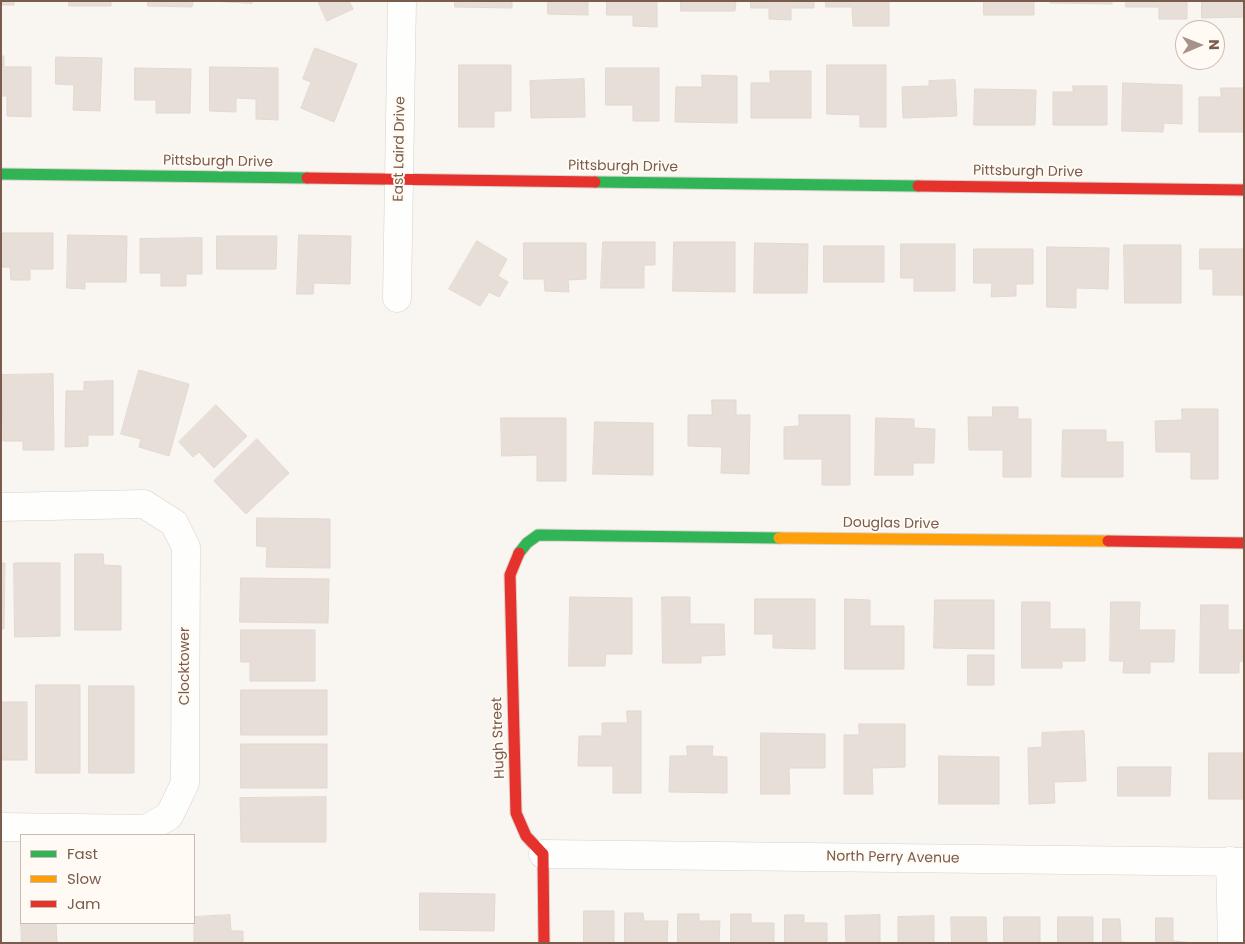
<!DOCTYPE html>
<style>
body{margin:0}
#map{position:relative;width:1245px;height:944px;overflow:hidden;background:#f9f5f0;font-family:Poppins,sans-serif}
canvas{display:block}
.frame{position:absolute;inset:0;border:2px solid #7a5c4d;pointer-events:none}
.legend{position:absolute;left:20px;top:834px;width:175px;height:90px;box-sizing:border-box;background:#fffaf3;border:1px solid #cabbb1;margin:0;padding:6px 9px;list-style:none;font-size:15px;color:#7a5c4d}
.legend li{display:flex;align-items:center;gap:10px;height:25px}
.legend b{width:25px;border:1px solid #cabbb1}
.north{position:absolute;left:1175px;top:20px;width:50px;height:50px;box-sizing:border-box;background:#fffaf3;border:1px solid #cabbb1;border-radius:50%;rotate:89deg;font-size:14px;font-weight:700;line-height:20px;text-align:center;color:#7a5c4d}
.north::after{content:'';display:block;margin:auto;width:18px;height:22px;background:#a69286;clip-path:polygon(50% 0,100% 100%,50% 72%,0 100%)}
</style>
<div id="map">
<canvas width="1245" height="944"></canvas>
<div class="frame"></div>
<ul class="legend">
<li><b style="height:6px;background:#30b455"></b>Fast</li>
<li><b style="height:6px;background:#ff9f0a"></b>Slow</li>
<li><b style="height:6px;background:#e5322d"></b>Jam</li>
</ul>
<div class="north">N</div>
</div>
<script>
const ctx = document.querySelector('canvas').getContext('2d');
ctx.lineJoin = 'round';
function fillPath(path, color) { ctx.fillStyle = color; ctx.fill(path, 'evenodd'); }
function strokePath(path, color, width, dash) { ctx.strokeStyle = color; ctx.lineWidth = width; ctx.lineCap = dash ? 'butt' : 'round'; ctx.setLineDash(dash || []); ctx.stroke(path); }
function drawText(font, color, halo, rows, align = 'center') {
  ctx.font = font + ' Poppins,sans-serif'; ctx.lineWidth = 4; ctx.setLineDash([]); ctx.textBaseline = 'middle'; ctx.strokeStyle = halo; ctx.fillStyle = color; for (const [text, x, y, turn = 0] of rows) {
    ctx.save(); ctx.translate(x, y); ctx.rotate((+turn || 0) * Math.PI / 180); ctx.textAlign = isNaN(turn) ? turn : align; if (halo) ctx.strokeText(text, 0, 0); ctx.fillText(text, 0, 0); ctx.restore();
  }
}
const building = new Path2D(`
 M1 1H14V5H1Z
 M69 1H111V6H69Z
 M148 1H193L192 7 148 6Z
 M210 1H252V3Z
 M318 1H349L353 9 327 21Z
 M455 1H512V8L455 7Z
 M548 1H588V15L548 14Z
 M607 1H657V27L633 26V15H607Z
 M681 1H736L735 11H681Z
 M751 1H814V8H791V20L769 19V8H751Z
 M826 1H889V26H853L852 7H826Z
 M984 1H1034V15H984Z
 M1050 1H1112V4L1050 3Z
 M1126 1H1187V19H1159V7H1126Z
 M1202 1H1244V17L1202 18Z
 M315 48 357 64 334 122 301 108 311 82 303 79Z
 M1 56H4V67H31V117L7 116V96H1Z
 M56 57 102 58 100 111 73 110 74 85 56 84Z
 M459 65H511V111H494V127H459Z
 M827 65H886V127H860V115L827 114Z
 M210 67 278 68V120L256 119V99L236 98V112L210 111Z
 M135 68 191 69 190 113H156V100H135Z
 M606 68H659V121H633V105H606Z
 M770 71H811V118H751V83H770Z
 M702 75 737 76V123L675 122 676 87H702Z
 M584 79 585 117 531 118 530 81Z
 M955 80 957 116 903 118 902 87 929 86V81Z
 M1123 83 1182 85V124L1164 123 1163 132 1122 131Z
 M1073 86H1107V125H1053V92H1073Z
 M1221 88H1244V132H1199V97H1221Z
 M975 89 1036 90 1035 125H974Z
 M1 233H53V269H30V280H11L10 267H1Z
 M68 235 127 236 126 282H85V289L67 288Z
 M299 235 351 236 350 284 314 283 313 294H297Z
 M217 236H277L276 269H217Z
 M202 238V274H186V286H161V273H140V239Z
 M477 241 507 259 498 276 508 282 499 297 489 292 480 306 449 289Z
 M603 242H655V265H644V288H601Z
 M674 242H735V292L673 291Z
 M524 243H586V279L568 280 569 292 545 291 544 279H524Z
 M755 243 808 244 807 293H754Z
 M901 244H955V291H914V278H901Z
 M1124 245H1181V303H1125Z
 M824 246H884V282H824Z
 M1047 247 1109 248 1108 289 1076 288V308L1047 307Z
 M974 249H1033V284H1016V296L991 297 992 283H974Z
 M1200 249H1244V295H1213V269H1200Z
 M139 370 189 384 169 456 139 447 141 439 121 434Z
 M53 374 54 450H23V441H3L2 375Z
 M113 381V435H88V446L65 447 66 391H84V382Z
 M712 400H736V415H750L749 474 721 473 722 447 688 446V415H712Z
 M216 405 247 436 214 468 199 452 193 457 179 442Z
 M993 407H1018V419H1031V477H1003V450H969L968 417H992Z
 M1182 409H1218V479H1191V452H1156L1155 421 1182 420Z
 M799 415H850V485H822V459H784V427L799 426Z
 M501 418H566V481H537V455L502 456Z
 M876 418 914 419V428L935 429 934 463H913V475H875Z
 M595 422 653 423V475L593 474Z
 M1063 430H1106V442H1123V477H1062Z
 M257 439 289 473 246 514 214 481Z
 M257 518 330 519V568L266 567 267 547 257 546Z
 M75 554H103L104 565 121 566V630H75Z
 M1 563H5L4 629H1Z
 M14 563H60V636L15 637Z
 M241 578 329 579 328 623 240 622Z
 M570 597 632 598V654H606L605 666H569Z
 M662 597H690V624H724L725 655 701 656V663H663Z
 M755 599H815V649L773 648V634H755Z
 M845 599 870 600V626H904V669H845Z
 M935 600H994V649L934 648Z
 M1022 602H1050V629H1085V661H1062V668H1022Z
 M1111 602H1140L1139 630H1175L1174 662H1150V673H1123L1124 661H1110Z
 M1201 605H1228V630H1244V661H1239V673H1200Z
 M241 630H315V681H250V662H241Z
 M968 655H994V685H968Z
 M36 685H80V773H36Z
 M89 686H134V773H89Z
 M241 690H327V735H241Z
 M1 702H27V760H1Z
 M627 711H641V793H613V766H578L579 736H602V723H627Z
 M859 724H905V767L872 768 873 794H844V735H859Z
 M1084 731 1086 781 1054 782 1055 803 1029 804 1028 748 1042 747V733Z
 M761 733 825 734V768H789L790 794H761Z
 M241 744H327V788H241Z
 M687 746H713L712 756 727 757V793L669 792 670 756H687Z
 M1209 753H1244V799H1209Z
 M939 756 999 757V804H939Z
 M1118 767H1171L1170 796H1118Z
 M326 797V842H241L240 798Z
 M420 893 495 894 494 931 420 930Z
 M584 911H614V943H584Z
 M625 913H643L644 921H668L667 943H625Z
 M678 914H699V921H720L719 943H678Z
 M731 914H751V923H774V943H731Z
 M230 915 231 931H243V943H194V917Z
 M785 915H804V923H827V943H785Z
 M880 915V943H846L845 916Z
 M934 916V943H898V917Z
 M951 917H986L987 943H952Z
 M1004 917H1040V943H1004Z
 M1058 917H1093V943H1058Z
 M1156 918H1173V941L1195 943H1156Z
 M1103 919H1120L1121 942 1143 943H1103Z
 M21 923H56L57 943H22Z`);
fillPath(building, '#e6ded7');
strokePath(building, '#e2d8d2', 1);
const street = new Path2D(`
 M397 298 402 1
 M1 507 144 504 174 523 186 547 185 783 169 816 146 829 1 827
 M543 854 1244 862
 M1230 861 1232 943`);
const fast = new Path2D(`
 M1 174 307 178
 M595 182 918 186
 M519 553 527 543 538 535 779 538`);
const slow = new Path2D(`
 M779 538 1108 541`);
const jam = new Path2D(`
 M307 178 595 182
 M918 186 1244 190
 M1108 541 1244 543
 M519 553 510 575 516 813 526 836 543 854 544 943`);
strokePath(street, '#d7d1cb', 29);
strokePath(fast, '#d9d2cb', 13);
strokePath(slow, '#d9d2cb', 13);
strokePath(jam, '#d9d2cb', 13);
strokePath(street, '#fefefd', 28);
strokePath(fast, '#30b455', 11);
strokePath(slow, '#ff9f0a', 11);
strokePath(jam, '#e5322d', 11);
drawText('14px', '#7a5c4d', '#fffaf3', [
 ["East Laird Drive",400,149,-89],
 ["Pittsburgh Drive",218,162,1],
 ["Pittsburgh Drive",623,167,1],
 ["Pittsburgh Drive",1028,172,1],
 ["Douglas Drive",891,524,1],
 ["Clocktower",185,666,-90],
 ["Hugh Street",499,738,-92],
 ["North Perry Avenue",893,858,1]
]);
</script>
